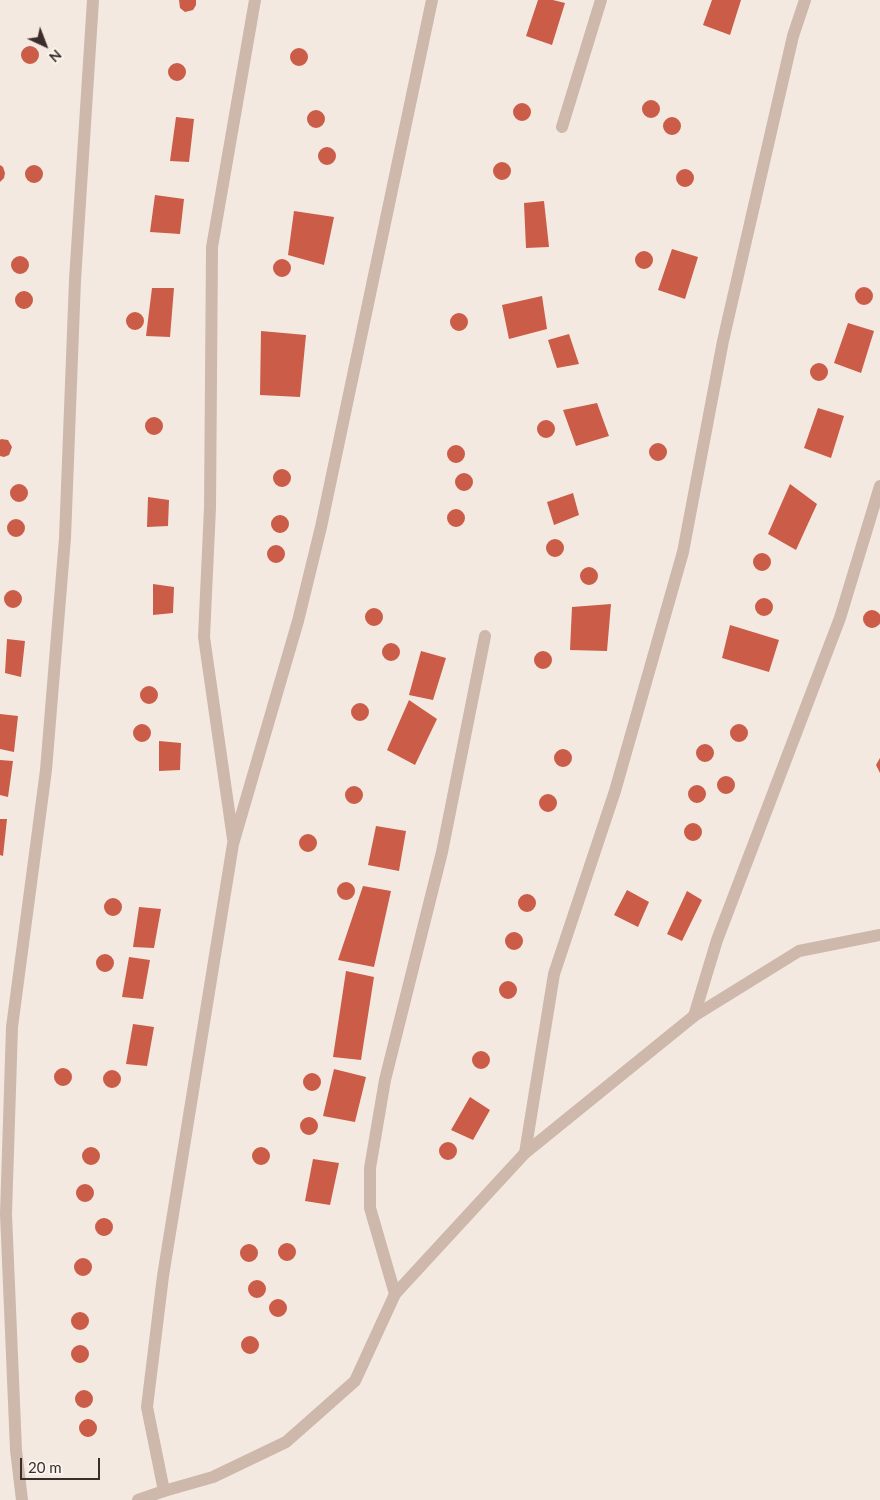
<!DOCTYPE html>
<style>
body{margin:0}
#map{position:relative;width:880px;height:1500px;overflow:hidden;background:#f4e9e0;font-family:Lato,sans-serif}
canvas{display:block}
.north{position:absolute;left:20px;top:20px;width:50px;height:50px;-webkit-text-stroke:4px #fbf3ed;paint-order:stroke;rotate:137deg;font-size:14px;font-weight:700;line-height:20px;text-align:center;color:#3b2e2a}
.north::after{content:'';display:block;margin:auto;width:18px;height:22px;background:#3b2e2a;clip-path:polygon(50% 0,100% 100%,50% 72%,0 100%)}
.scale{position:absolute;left:20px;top:1458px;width:80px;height:22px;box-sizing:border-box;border:2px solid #3b2e2a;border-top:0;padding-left:6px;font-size:15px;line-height:18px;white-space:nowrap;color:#3b2e2a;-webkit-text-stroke:4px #fbf3ed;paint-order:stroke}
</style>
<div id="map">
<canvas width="880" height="1500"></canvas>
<div class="north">N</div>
<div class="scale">20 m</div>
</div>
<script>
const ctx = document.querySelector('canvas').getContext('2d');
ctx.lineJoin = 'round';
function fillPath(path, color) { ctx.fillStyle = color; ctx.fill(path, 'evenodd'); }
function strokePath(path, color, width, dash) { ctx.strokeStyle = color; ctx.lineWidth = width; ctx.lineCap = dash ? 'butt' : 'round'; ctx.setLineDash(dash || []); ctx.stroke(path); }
fillPath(new Path2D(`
 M179 0H196V5L193 10 185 12 180 8Z
 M538 0H553L565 3 552 45 526 36Z
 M712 0H741L730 35 703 25Z
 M21 55a9 9 0 1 1 18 0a9 9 0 1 1-18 0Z
 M290 57a9 9 0 1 1 18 0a9 9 0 1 1-18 0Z
 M168 72a9 9 0 1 1 18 0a9 9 0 1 1-18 0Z
 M642 109a9 9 0 1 1 18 0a9 9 0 1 1-18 0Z
 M513 112a9 9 0 1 1 18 0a9 9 0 1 1-18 0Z
 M307 119a9 9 0 1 1 18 0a9 9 0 1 1-18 0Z
 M176 117 194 119 189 162 170 161Z
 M663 126a9 9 0 1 1 18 0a9 9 0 1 1-18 0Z
 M318 156a9 9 0 1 1 18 0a9 9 0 1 1-18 0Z
 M493 171a9 9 0 1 1 18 0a9 9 0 1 1-18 0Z
 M0 165 3 167 5 173 4 178 0 182Z
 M25 174a9 9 0 1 1 18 0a9 9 0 1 1-18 0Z
 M676 178a9 9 0 1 1 18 0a9 9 0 1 1-18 0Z
 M155 195 184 199 180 234 150 232Z
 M544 201 549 247 526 248 524 203Z
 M294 211 334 217 324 265 288 255Z
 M672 249 698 257 685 299 658 290Z
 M635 260a9 9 0 1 1 18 0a9 9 0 1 1-18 0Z
 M11 265a9 9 0 1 1 18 0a9 9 0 1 1-18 0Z
 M273 268a9 9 0 1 1 18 0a9 9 0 1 1-18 0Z
 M855 296a9 9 0 1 1 18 0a9 9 0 1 1-18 0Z
 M152 288H174L170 337 146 336Z
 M15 300a9 9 0 1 1 18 0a9 9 0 1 1-18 0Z
 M542 296 547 329 509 339 502 305Z
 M126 321a9 9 0 1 1 18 0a9 9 0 1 1-18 0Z
 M450 322a9 9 0 1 1 18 0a9 9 0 1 1-18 0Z
 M848 323 874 331 861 373 834 363Z
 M261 331 306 335 300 397 260 395Z
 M569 334 579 364 557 368 548 340Z
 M810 372a9 9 0 1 1 18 0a9 9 0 1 1-18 0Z
 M597 403 609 436 576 446 563 410Z
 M818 408 844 416 831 458 804 448Z
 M145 426a9 9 0 1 1 18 0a9 9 0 1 1-18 0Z
 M537 429a9 9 0 1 1 18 0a9 9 0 1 1-18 0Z
 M1 439 8 440 12 447 9 455 4 457 0 456V440Z
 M649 452a9 9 0 1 1 18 0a9 9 0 1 1-18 0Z
 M447 454a9 9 0 1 1 18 0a9 9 0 1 1-18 0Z
 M273 478a9 9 0 1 1 18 0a9 9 0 1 1-18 0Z
 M455 482a9 9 0 1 1 18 0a9 9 0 1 1-18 0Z
 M790 484 817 504 796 550 768 534Z
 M10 493a9 9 0 1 1 18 0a9 9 0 1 1-18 0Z
 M573 493 579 515 554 525 547 502Z
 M148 497 169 500 168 526 147 527Z
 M447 518a9 9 0 1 1 18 0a9 9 0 1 1-18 0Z
 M271 524a9 9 0 1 1 18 0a9 9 0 1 1-18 0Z
 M7 528a9 9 0 1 1 18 0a9 9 0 1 1-18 0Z
 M546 548a9 9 0 1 1 18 0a9 9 0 1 1-18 0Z
 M267 554a9 9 0 1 1 18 0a9 9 0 1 1-18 0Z
 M753 562a9 9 0 1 1 18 0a9 9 0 1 1-18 0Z
 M580 576a9 9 0 1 1 18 0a9 9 0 1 1-18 0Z
 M153 584 174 587 173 613 153 615Z
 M4 599a9 9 0 1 1 18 0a9 9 0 1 1-18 0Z
 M755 607a9 9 0 1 1 18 0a9 9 0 1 1-18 0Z
 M611 604 607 651 570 650 572 607Z
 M365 617a9 9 0 1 1 18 0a9 9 0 1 1-18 0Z
 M863 619a9 9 0 1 1 18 0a9 9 0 1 1-18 0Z
 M730 625 779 640 769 672 722 658Z
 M7 639 25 641 21 677 5 673Z
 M382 652a9 9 0 1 1 18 0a9 9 0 1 1-18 0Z
 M421 651 446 658 433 700 409 695Z
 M534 660a9 9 0 1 1 18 0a9 9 0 1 1-18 0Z
 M140 695a9 9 0 1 1 18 0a9 9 0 1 1-18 0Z
 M409 700 437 719 415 765 387 750Z
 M351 712a9 9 0 1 1 18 0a9 9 0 1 1-18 0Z
 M0 714 18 716 14 752 0 749Z
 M133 733a9 9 0 1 1 18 0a9 9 0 1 1-18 0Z
 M730 733a9 9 0 1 1 18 0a9 9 0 1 1-18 0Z
 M159 741 181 743 180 770 159 771Z
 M696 753a9 9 0 1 1 18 0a9 9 0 1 1-18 0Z
 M554 758a9 9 0 1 1 18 0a9 9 0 1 1-18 0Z
 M880 758V773L876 765Z
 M0 760 13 761 8 797 0 795Z
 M717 785a9 9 0 1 1 18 0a9 9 0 1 1-18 0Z
 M688 794a9 9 0 1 1 18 0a9 9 0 1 1-18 0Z
 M345 795a9 9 0 1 1 18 0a9 9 0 1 1-18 0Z
 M539 803a9 9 0 1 1 18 0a9 9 0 1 1-18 0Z
 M0 819H7L3 856 0 855Z
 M684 832a9 9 0 1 1 18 0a9 9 0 1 1-18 0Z
 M376 826 406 831 399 871 368 865Z
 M299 843a9 9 0 1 1 18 0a9 9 0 1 1-18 0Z
 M337 891a9 9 0 1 1 18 0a9 9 0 1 1-18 0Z
 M363 886 391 891 374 967 338 960Z
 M627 890 649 902 638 927 614 915Z
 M687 891 702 900 682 941 667 934Z
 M518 903a9 9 0 1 1 18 0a9 9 0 1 1-18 0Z
 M104 907a9 9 0 1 1 18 0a9 9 0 1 1-18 0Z
 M139 907 161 909 154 948 133 947Z
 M505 941a9 9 0 1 1 18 0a9 9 0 1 1-18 0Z
 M96 963a9 9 0 1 1 18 0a9 9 0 1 1-18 0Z
 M129 957 150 960 143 999 122 997Z
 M346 971 374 977 361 1060 333 1057Z
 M499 990a9 9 0 1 1 18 0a9 9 0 1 1-18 0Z
 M133 1024 154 1027 147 1066 126 1064Z
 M472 1060a9 9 0 1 1 18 0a9 9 0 1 1-18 0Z
 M54 1077a9 9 0 1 1 18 0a9 9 0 1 1-18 0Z
 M334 1069 366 1077 355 1122 323 1116Z
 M103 1079a9 9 0 1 1 18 0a9 9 0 1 1-18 0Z
 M303 1082a9 9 0 1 1 18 0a9 9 0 1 1-18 0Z
 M470 1097 490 1110 473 1140 451 1130Z
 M300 1126a9 9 0 1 1 18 0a9 9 0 1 1-18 0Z
 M439 1151a9 9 0 1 1 18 0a9 9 0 1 1-18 0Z
 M82 1156a9 9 0 1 1 18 0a9 9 0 1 1-18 0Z
 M252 1156a9 9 0 1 1 18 0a9 9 0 1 1-18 0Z
 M313 1159 339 1163 330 1205 305 1201Z
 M76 1193a9 9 0 1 1 18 0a9 9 0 1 1-18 0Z
 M95 1227a9 9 0 1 1 18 0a9 9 0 1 1-18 0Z
 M278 1252a9 9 0 1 1 18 0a9 9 0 1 1-18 0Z
 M240 1253a9 9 0 1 1 18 0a9 9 0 1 1-18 0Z
 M74 1267a9 9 0 1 1 18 0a9 9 0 1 1-18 0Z
 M248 1289a9 9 0 1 1 18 0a9 9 0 1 1-18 0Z
 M269 1308a9 9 0 1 1 18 0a9 9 0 1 1-18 0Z
 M71 1321a9 9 0 1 1 18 0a9 9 0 1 1-18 0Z
 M241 1345a9 9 0 1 1 18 0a9 9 0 1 1-18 0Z
 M71 1354a9 9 0 1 1 18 0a9 9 0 1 1-18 0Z
 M75 1399a9 9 0 1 1 18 0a9 9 0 1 1-18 0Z
 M79 1428a9 9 0 1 1 18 0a9 9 0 1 1-18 0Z`), '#ca5c48');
strokePath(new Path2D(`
 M562 127 601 0
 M233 839 204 637 210 508 212 247 255 0
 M694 1016 717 940 840 618 880 486
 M525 1153 554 974 615 791 683 552 723 341 793 36 805 0
 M395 1294 370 1208V1168L385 1080 442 852 485 636
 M164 1491 147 1407 163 1276 233 844 298 621 321 527 432 0
 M22 1500 16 1450 6 1214 12 1027 46 770 65 538 75 280 93 0`), '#cdb8ab', 12);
strokePath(new Path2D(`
 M138 1500 164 1491 213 1477 286 1442 355 1381 395 1294 525 1153 694 1016 799 951 880 935`), '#cdb8ab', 12);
</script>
